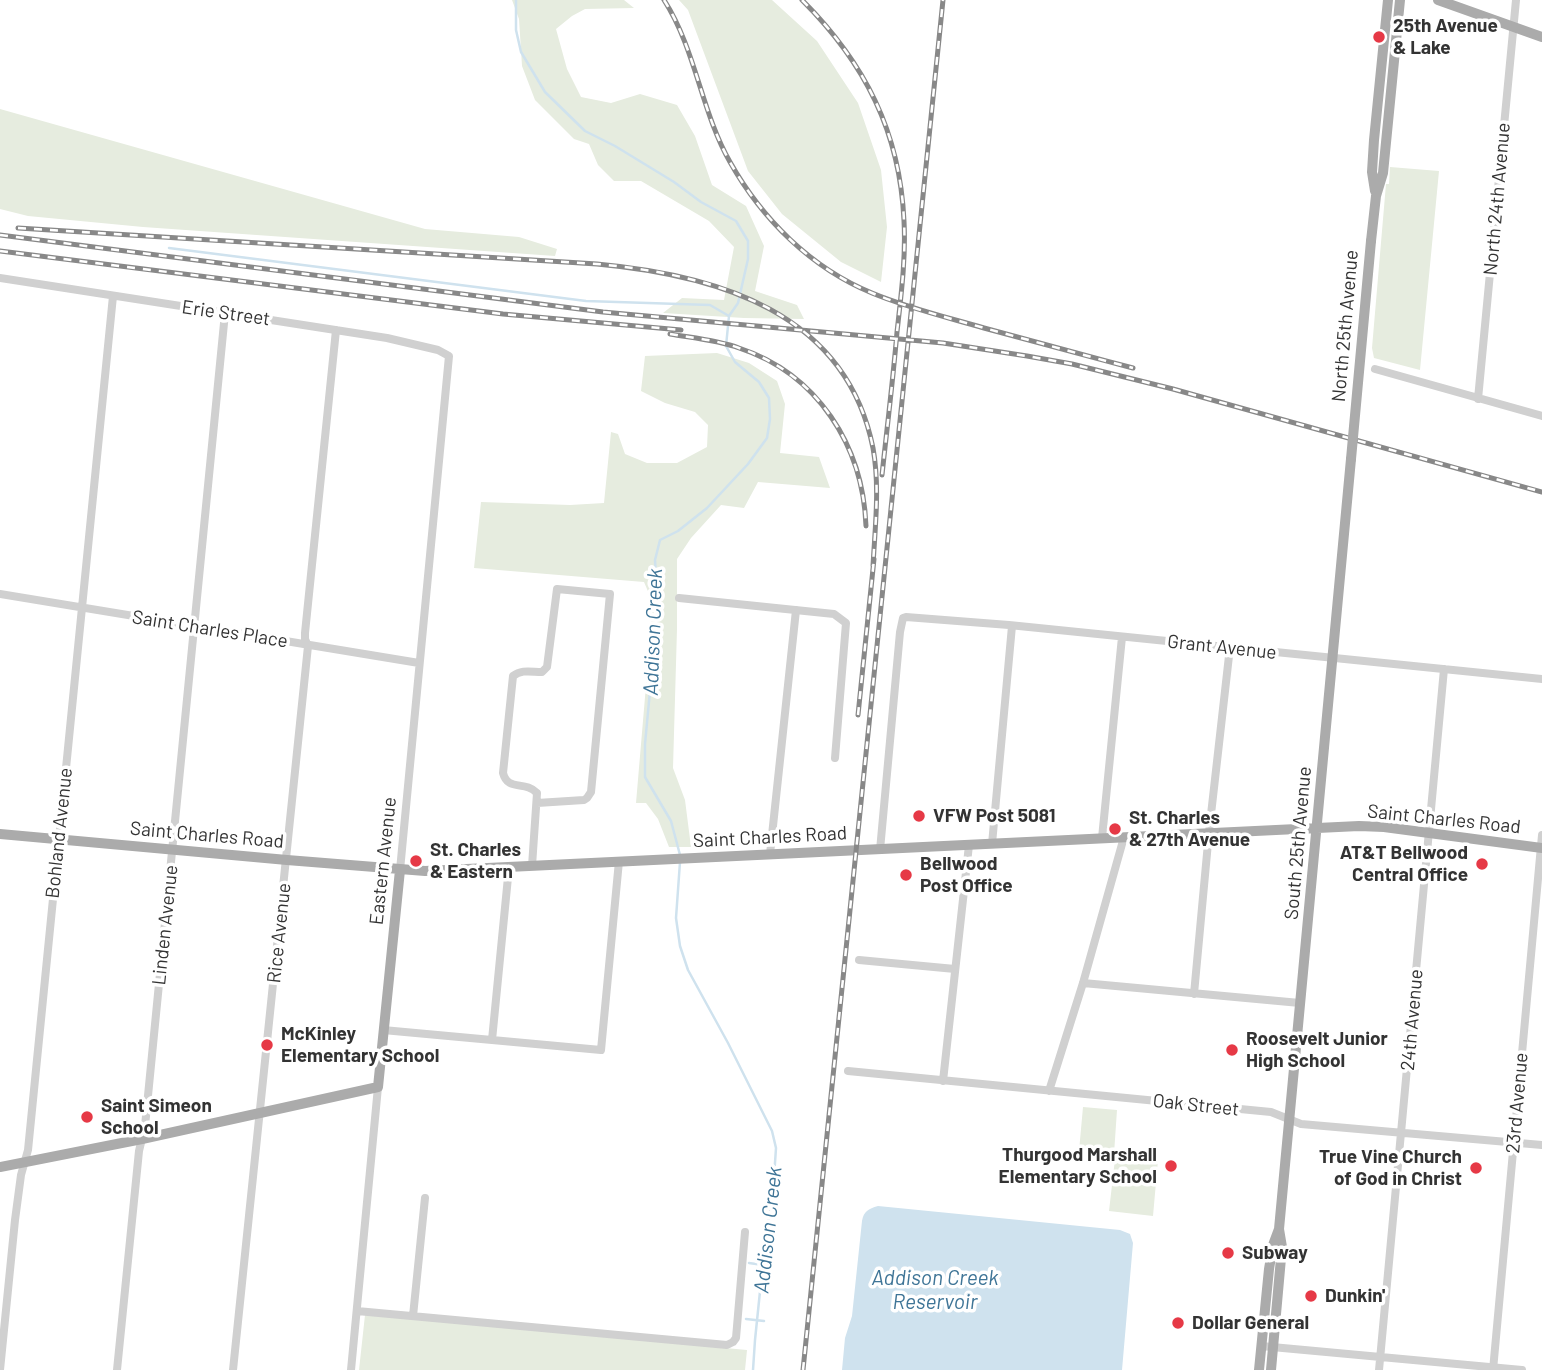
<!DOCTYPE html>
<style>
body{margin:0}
canvas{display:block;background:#fff}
</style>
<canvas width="1542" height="1370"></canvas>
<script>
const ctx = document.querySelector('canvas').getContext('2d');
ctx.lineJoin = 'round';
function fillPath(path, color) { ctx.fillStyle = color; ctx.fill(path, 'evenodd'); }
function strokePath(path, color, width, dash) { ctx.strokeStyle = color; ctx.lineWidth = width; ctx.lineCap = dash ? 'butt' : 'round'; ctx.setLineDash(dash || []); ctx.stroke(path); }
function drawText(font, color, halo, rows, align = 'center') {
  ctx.font = font + ' Barlow,sans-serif'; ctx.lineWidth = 7; ctx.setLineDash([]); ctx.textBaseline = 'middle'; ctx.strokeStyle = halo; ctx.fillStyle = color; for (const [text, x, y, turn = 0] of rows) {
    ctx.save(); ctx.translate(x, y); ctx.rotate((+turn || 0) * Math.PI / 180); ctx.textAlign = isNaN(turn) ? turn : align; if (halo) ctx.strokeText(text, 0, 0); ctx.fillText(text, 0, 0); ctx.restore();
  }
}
fillPath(new Path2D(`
 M512 0H624L634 8 585 9 572 16 556 29 567 69 581 97 611 103 640 94 677 105 695 136 712 185 746 206 764 246 755 291 797 305 804 319 744 318 663 313 682 298 724 300 734 247 709 221 641 181H614L598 165 589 144 574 139 535 100 522 66 519 19Z
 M679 0H772L817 41 858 103 881 170 887 227 881 282 841 262 782 214 748 171 688 10Z
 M0 109 425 229 519 237 557 249 555 256 143 227 28 216 0 209Z
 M1390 167 1439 171 1420 370 1374 358 1372 348 1386 184H1389Z
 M717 353 749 363 777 381 785 404 780 453 819 457 830 488 758 482 744 508 721 505 691 538 677 559V629L673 768 685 800 691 847H669L658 819 646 803H636L653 603 644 582 474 568 481 502 570 505 604 503 611 432 618 434 625 454 647 463H677L707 447 708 425 695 412 665 403 641 391 645 356Z
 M1083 1107 1117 1110 1114 1154 1079 1151Z
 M1117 1156 1158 1160 1153 1216 1109 1211 1115 1159H1116Z
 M365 1315 747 1350 745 1370H359Z`), '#e6ecdf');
fillPath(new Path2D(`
 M878 1206 1120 1230 1130 1234 1133 1243 1122 1370H842L845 1338 852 1316 862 1221C864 1211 868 1209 878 1206Z`), '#cfe2ee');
strokePath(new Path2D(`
 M516 0V30L521 52 545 92 585 131 615 146 674 182 701 202 736 221 748 241V259L738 303 729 316 726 346 735 362 759 382 769 398 770 419 767 438 748 464 707 508 678 531 660 540 655 560 658 606 645 744V777L671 821 680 855
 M169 248 586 301 710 305 729 316
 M680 862 676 918 680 946 688 970 728 1043 772 1131 776 1148 773 1192 765 1243 755 1340 753 1370
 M749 1263 763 1265
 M746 1319 764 1321`), '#cfe2ee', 2.5);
strokePath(new Path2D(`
 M0 278 387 338 438 350 449 356 400 870
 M1375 369 1542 416
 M1478 399 1516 0
 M0 594 419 663
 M679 598 834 614 846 623 835 758
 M1102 838 1122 637
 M992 844 1012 626
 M880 850 900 632 903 618 906 617 1009 625 1542 679
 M770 854 796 610
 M532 866 537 793C525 780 508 792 503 773L513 676C522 669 531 672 542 672L547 667 557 589 610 594 591 792 587 798 584 800 537 803
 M859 960 955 969
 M1083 983 1300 1003
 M1194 994 1209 832 1230 647
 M383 1030 601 1050 619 861
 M492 1040 509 867
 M848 1071 1271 1112 1301 1124 1542 1145
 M943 1081 969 845
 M1049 1091 1083 983 1124 837
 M357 1311 727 1345 733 1342 736 1338 745 1232
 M413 1316 425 1198
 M1261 1346 1522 1370
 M0 1370 15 1220 21 1175 28 1150 113 296
 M117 1370 139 1151 145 1126 225 313
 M233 1370 308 646 305 639V633L336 330
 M351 1370 378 1087
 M1379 1370 1444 669
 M1493 1370 1542 835`), '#d0d0d0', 8);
strokePath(new Path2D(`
 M1438 0 1542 37
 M1375 191 1372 172 1374 140 1388 0
 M1371 241 1376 196 1383 173 1400 0
 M0 834 287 860 425 871 1359 826 1384 827 1542 848
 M0 1167 142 1139 378 1087 400 870
 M1259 1370 1269 1269 1273 1245 1279 1229 1351 459
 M1271 1370 1282 1247 1279 1229`), '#ababab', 10);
const rail = new Path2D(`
 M664 0C696 50 701 111 730 162 762 219 811 268 872 293 908 308 946 317 984 328 1033 341 1083 355 1133 368
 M802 0C865 63 900 132 904 221 906 258 901 296 897 332 893 380 887 428 882 475
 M18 228 597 264C717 275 846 312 873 448 880 487 875 527 873 566
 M0 235 603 312 943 343 1027 356 1072 364 1173 389 1542 492
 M0 251 503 314 681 330
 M670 334C693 338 717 340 739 348 818 374 863 446 866 526
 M858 715 874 559
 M803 1370 943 0`);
strokePath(rail, '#888', 5);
strokePath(rail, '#fff', 2.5, [8]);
strokePath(new Path2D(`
 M1351 459 1371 241`), '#ababab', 10);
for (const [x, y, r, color] of [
 [1379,37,7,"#e63946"],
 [919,816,7,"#e63946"],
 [1115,829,7,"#e63946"],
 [416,861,7,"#e63946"],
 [1482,864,7,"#e63946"],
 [906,875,7,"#e63946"],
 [267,1045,7,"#e63946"],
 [1232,1050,7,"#e63946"],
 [87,1117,7,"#e63946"],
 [1171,1166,7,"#e63946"],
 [1476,1168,7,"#e63946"],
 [1228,1253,7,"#e63946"],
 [1311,1296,7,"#e63946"],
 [1178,1323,7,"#e63946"]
]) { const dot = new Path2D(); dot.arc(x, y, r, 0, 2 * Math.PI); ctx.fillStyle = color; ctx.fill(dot); strokePath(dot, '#fff', 2.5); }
drawText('bold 19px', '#333', '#fff', [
 ["25th Avenue",1393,26],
 ["& Lake",1393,48],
 ["VFW Post 5081",933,816],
 ["St. Charles",1129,818],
 ["& 27th Avenue",1129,840],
 ["St. Charles",430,850],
 ["& Eastern",430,872],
 ["AT&T Bellwood",1468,853,"right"],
 ["Central Office",1468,875,"right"],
 ["Bellwood",920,864],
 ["Post Office",920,886],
 ["McKinley",281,1034],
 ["Elementary School",281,1056],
 ["Roosevelt Junior",1246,1039],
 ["High School",1246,1061],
 ["Saint Simeon",101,1106],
 ["School",101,1128],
 ["Thurgood Marshall",1157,1155,"right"],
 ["Elementary School",1157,1177,"right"],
 ["True Vine Church",1462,1157,"right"],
 ["of God in Christ",1462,1179,"right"],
 ["Subway",1242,1253],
 ["Dunkin'",1325,1296],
 ["Dollar General",1192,1323]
], 'left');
drawText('19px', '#333', '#fff', [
 ["North 24th Avenue",1497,199,-85],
 ["Erie Street",226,313,8],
 ["North 25th Avenue",1345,326,-85],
 ["Saint Charles Place",210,629,9],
 ["Grant Avenue",1222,647,6],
 ["Saint Charles Road",1444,819,6],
 ["Bohland Avenue",59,833,-84],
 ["Saint Charles Road",207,835,5],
 ["Saint Charles Road",770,837,-3],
 ["South 25th Avenue",1298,843,-85],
 ["Eastern Avenue",383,861,-84],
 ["Linden Avenue",165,925,-84],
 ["Rice Avenue",279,933,-84],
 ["24th Avenue",1412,1020,-85],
 ["23rd Avenue",1517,1103,-85],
 ["Oak Street",1196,1105,6]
]);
drawText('italic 21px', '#3f7597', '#fff', [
 ["Addison Creek",653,632,-88],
 ["Addison Creek",768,1230,-84],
 ["Addison Creek",935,1278],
 ["Reservoir",935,1302]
]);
</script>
